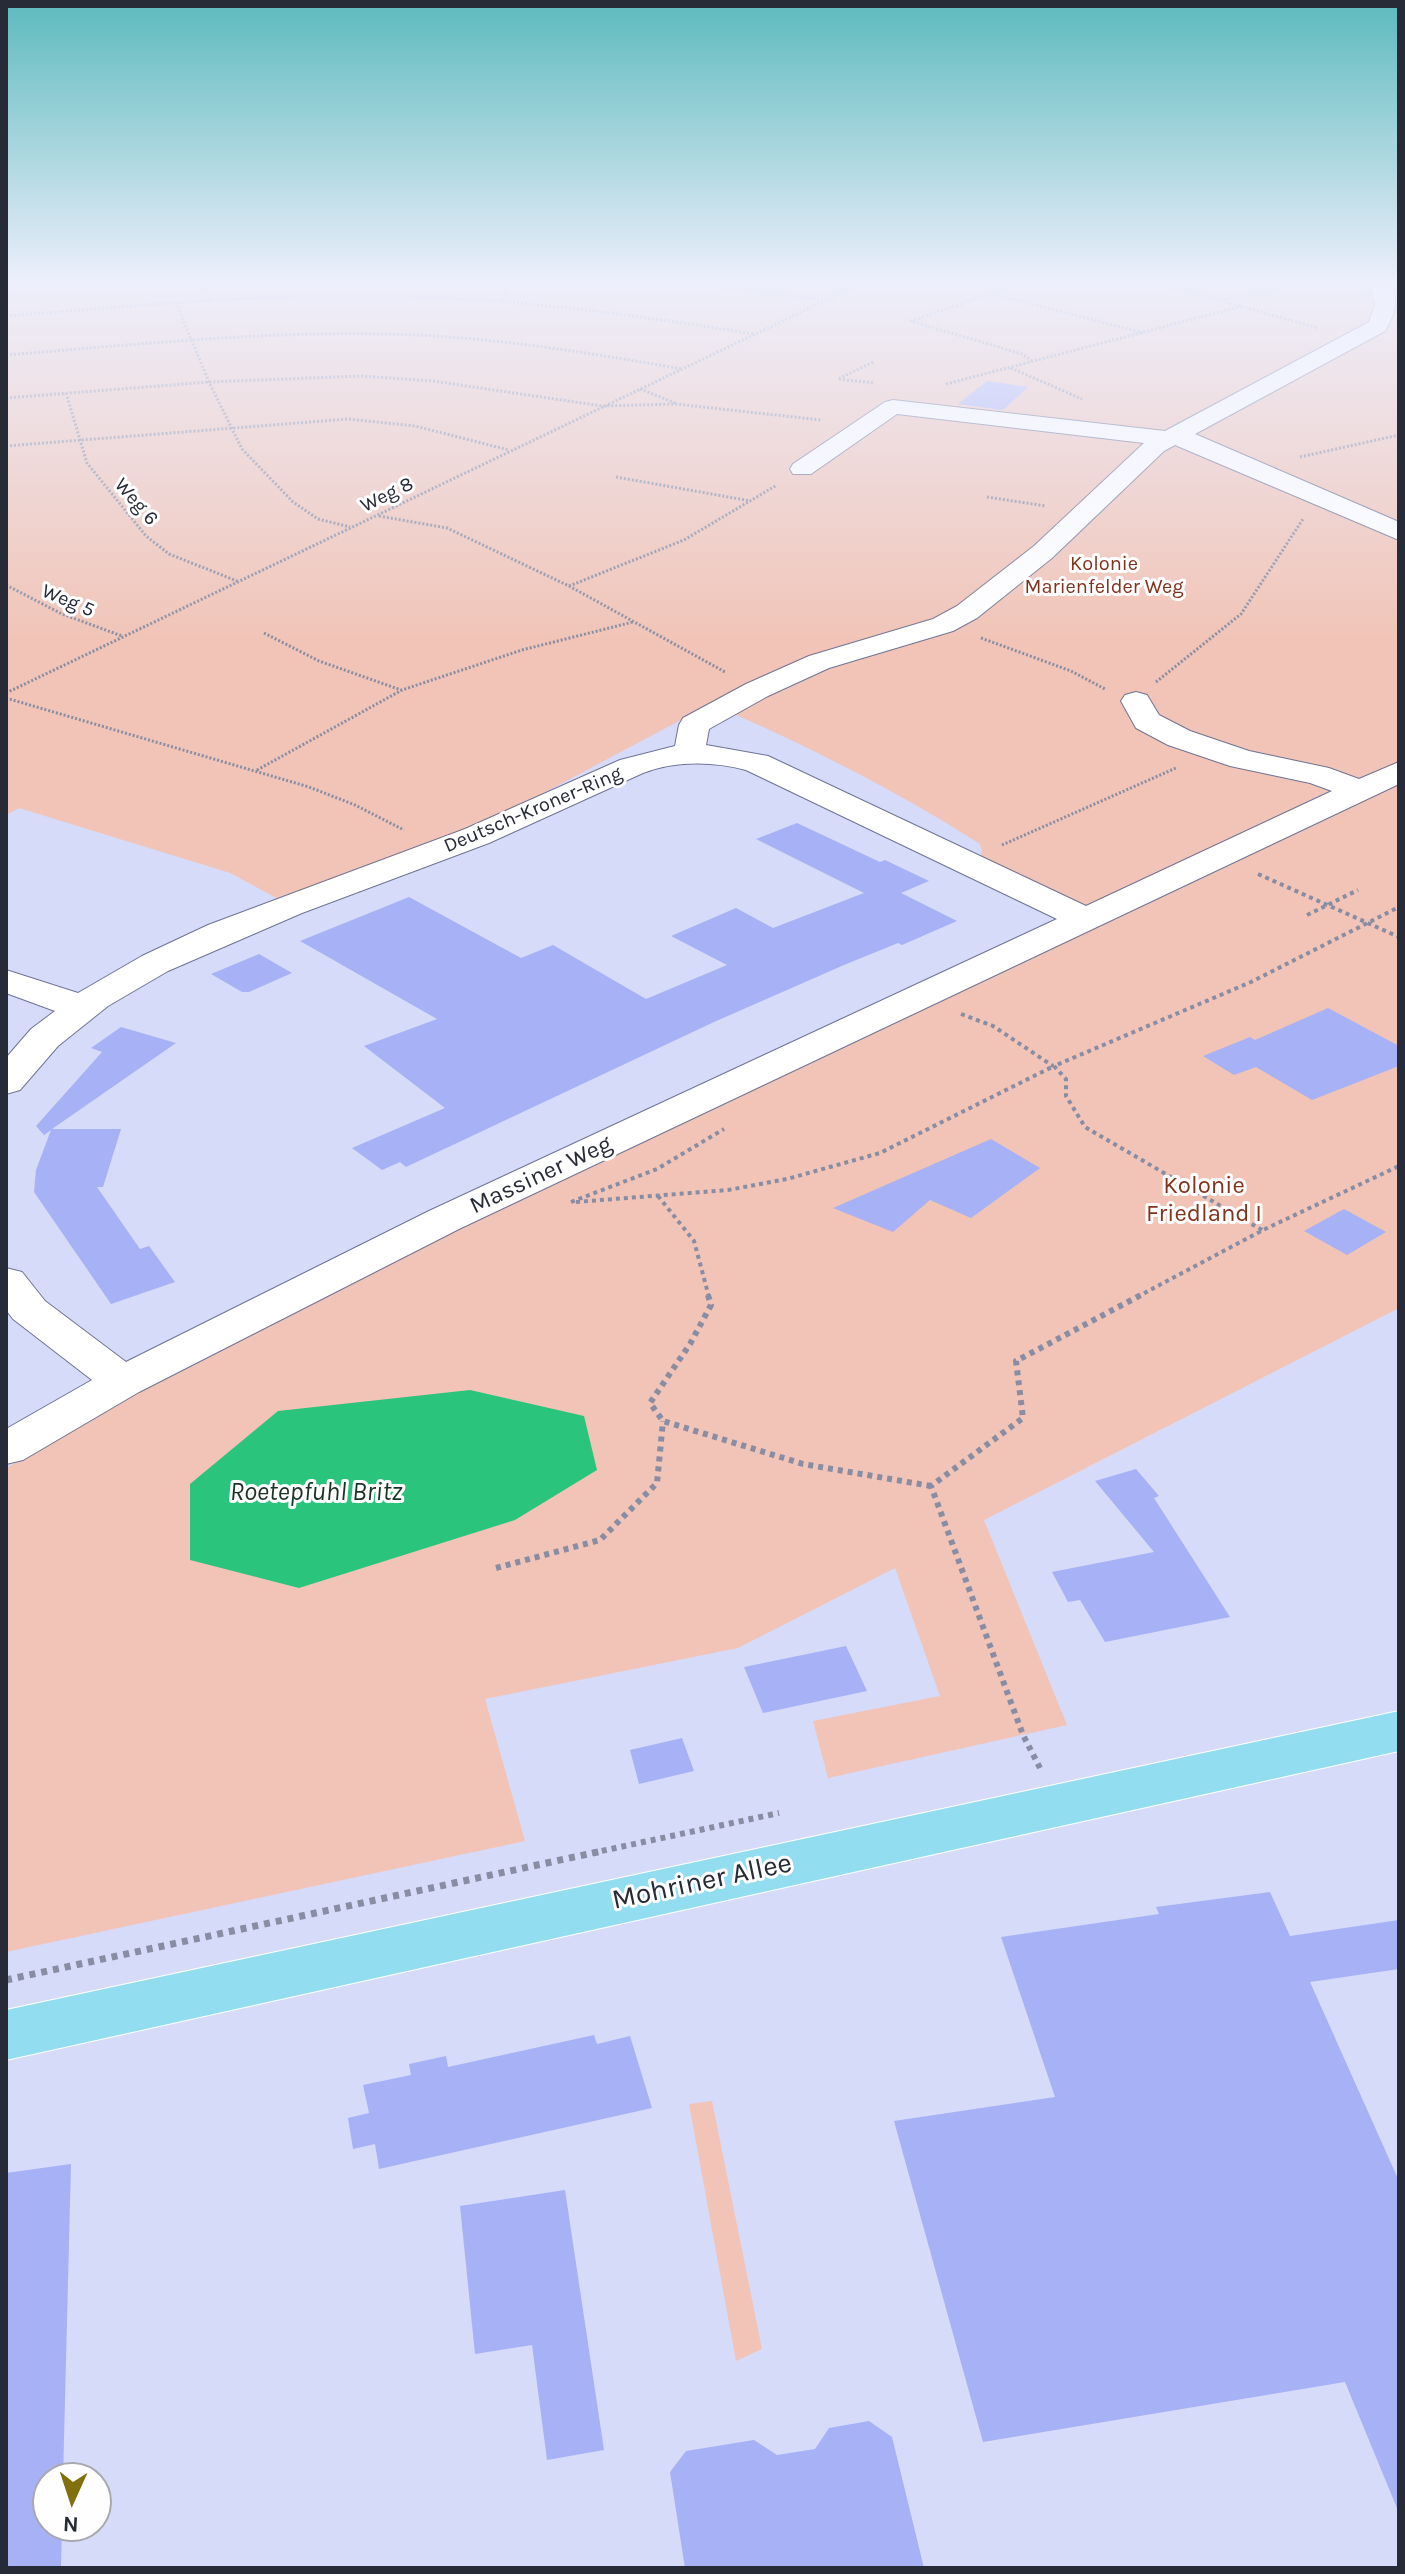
<!DOCTYPE html>
<style>
body{margin:0}
#map{position:relative;width:1405px;height:2574px;overflow:hidden;background:#d6dbf9;font-family:Karla,sans-serif}
canvas{display:block}
.frame{position:absolute;inset:0;border:8px solid #272a37;pointer-events:none}
.north{position:absolute;left:32px;top:2462px;width:80px;height:80px;box-sizing:border-box;background:#fefefe;border:2px solid #a8a9ae;border-radius:50%;rotate:183deg;font-size:22px;font-weight:700;line-height:32px;text-align:center;color:#272a37}
.north::after{content:'';display:block;margin:auto;width:28px;height:36px;background:#826f0e;clip-path:polygon(50% 0,100% 100%,50% 72%,0 100%)}
</style>
<div id="map">
<canvas width="1405" height="2574"></canvas>
<div class="frame"></div>
<div class="north">N</div>
</div>
<script>
const ctx = document.querySelector('canvas').getContext('2d');
ctx.lineJoin = 'round';
function fillPath(path, color) { ctx.fillStyle = color; ctx.fill(path, 'evenodd'); }
function strokePath(path, color, width, dash) { ctx.strokeStyle = color; ctx.lineWidth = width; ctx.lineCap = dash ? 'butt' : 'round'; ctx.setLineDash(dash || []); ctx.stroke(path); }
function drawText(font, color, halo, rows, align = 'center') {
  ctx.font = font + ' Karla,sans-serif'; ctx.lineWidth = 6; ctx.setLineDash([]); ctx.textBaseline = 'middle'; ctx.strokeStyle = halo; ctx.fillStyle = color; for (const [text, x, y, turn = 0] of rows) {
    ctx.save(); ctx.translate(x, y); ctx.rotate((+turn || 0) * Math.PI / 180); ctx.textAlign = isNaN(turn) ? turn : align; if (halo) ctx.strokeText(text, 0, 0); ctx.fillText(text, 0, 0); ctx.restore();
  }
}
fillPath(new Path2D(`
 M6 281H1399V1308L984 1520 1067 1725 828 1778 813 1721 940 1696 895 1568 738 1648 485 1699 525 1841 6 1952V1468L207 1353 446 1236 440 1232 1103 920 979 860 982 851 980 844C892 788 806 745 711 704L506 813 282 901 230 873 19 808 6 815Z
 M712 2101 762 2349 736 2361 689 2104Z`), '#f1c4b7');
fillPath(new Path2D(`
 M470 1390 584 1416 597 1470 515 1520 299 1588 190 1560V1484L278 1411Z`), '#2ac47c');
fillPath(new Path2D(`
 M987 381 1028 387 1003 410 958 404Z
 M797 823 880 862 885 860 929 881 901 893 957 921 902 945 898 943 844 965 714 1022 406 1167 400 1162 382 1170 352 1148 445 1108 364 1046 437 1019 300 941 409 897 521 958 553 945 646 999 727 965 671 936 736 908 773 928 864 893 756 839Z
 M259 954 292 973 249 992H242L211 974Z
 M1328 1008 1399 1046V1066L1312 1100 1256 1067 1234 1075 1203 1056 1250 1037 1255 1040Z
 M121 1027 176 1043 52 1129H121L103 1187H97L140 1249 149 1246 175 1282 111 1304 34 1192 36 1170 51 1130 44 1135 36 1126 102 1052 91 1048Z
 M991 1139 1040 1168 971 1218 930 1200 893 1232 833 1208Z
 M1344 1209 1386 1232 1347 1255 1304 1231Z
 M1136 1469 1159 1496 1154 1498 1230 1617 1105 1642 1080 1600 1068 1602 1052 1572 1154 1552 1095 1481Z
 M846 1646 867 1691 763 1713 744 1667Z
 M682 1738 694 1771 639 1784 630 1750Z
 M1270 1892 1290 1936 1399 1920V1969L1310 1982 1399 2181V2513L1345 2382 983 2442 894 2121 1055 2097 1001 1937 1159 1914 1156 1907Z
 M594 2035 597 2044 630 2036 652 2108 379 2169 375 2144 353 2149 348 2118 369 2113 363 2085 411 2075 409 2064 446 2056 448 2067Z
 M71 2164 63 2478H48V2526H62L61 2568H6V2173Z
 M565 2190 604 2450 547 2460 532 2345 475 2354 460 2206Z
 M869 2421 892 2437 924 2568H685L670 2472 686 2451 754 2440 777 2455 815 2449 829 2428Z`), '#a7b1f5');
const minor = new Path2D(`
 M1369 281H1389C1399 299 1396 313 1385 331L1195 434 1399 522V540L1175 445 1164 451 1052 558 977 618 953 631 829 668 768 696 709 729 706 745 768 756 1086 906 1332 791 1310 783 1230 766 1168 745 1136 728 1121 701 1125 695 1136 692 1147 695 1159 715 1190 731 1249 751 1329 768 1359 779 1399 762V784L459 1229 139 1392 23 1460 6 1464V1429L92 1380 13 1319 6 1310V1268L22 1272 45 1301 126 1362 429 1211 1057 919 746 770C712 761 675 761 643 773L489 843 302 913 168 971 108 1006 58 1046 20 1090 6 1094V1058L31 1029 55 1011 6 993V970L78 993 142 956 208 925 465 829 620 760 675 746 679 725 683 718 746 684 809 656 933 619 957 606 1034 546 1144 443 897 414 811 474H793L790 469 793 464 885 402 893 400 1165 431 1369 322 1375 304Z`);
const major = new Path2D(`
 M1399 1711V1751L6 2060V2010Z`);
strokePath(minor, '#6f7495', 2);
strokePath(major, '#fff', 2);
strokePath(new Path2D(`
 M201 281 210 301
 M682 281 823 300
 M1026 281 911 321 1022 354 1032 361
 M1153 281 1317 328
 M994 294 1143 333
 M1223 299 1274 292 1258 281
 M503 300 512 281
 M176 303 209 382 242 449 293 502 318 519 350 527
 M6 316C135 306 264 293 393 296 514 298 634 315 754 334
 M6 355C133 345 260 331 387 334 486 336 584 352 682 369
 M873 362 838 379 875 383
 M1011 368 1082 399
 M946 384 1243 306
 M640 389 675 403
 M66 393 87 463 146 536 169 554 237 581
 M6 398 209 382 361 376 433 381 602 406 676 404 821 420
 M6 446 348 419 415 426 509 450
 M1300 457 1399 435
 M616 477 751 501
 M987 497 1046 506
 M379 516 447 528 569 586 725 672
 M6 585 62 614 122 636
 M569 586 684 540 777 485
 M264 633 319 661 401 690
 M981 638 1071 671 1105 689
 M1156 682 1241 614 1303 519
 M6 693 866 281
 M6 698 309 787 355 805 404 830
 M257 770 402 690 522 650 633 622
 M1002 845 1176 768`), '#898da4', 3, [2, 2]);
strokePath(new Path2D(`
 M1258 874 1399 937
 M1307 915 1358 890
 M961 1014 993 1026 1053 1066
 M658 1196 694 1241 709 1297
 M571 1202 657 1169 724 1129
 M576 1202 728 1190 787 1179 880 1153 1054 1066
 M1262 1230 1085 1127 1066 1096V1079L1054 1066 1251 982 1399 907
 M1137 1297 1263 1230 1399 1166`), '#898da4', 4, [4, 4]);
strokePath(new Path2D(`
 M708 1295 711 1305 690 1344 650 1403 663 1421 803 1464 931 1486
 M496 1568 600 1540 657 1483 663 1421
 M1040 1768 1023 1735 931 1486 1023 1418 1016 1361 1141 1295
 M592 1853 779 1813`), '#898da4', 6, [5, 5]);
strokePath(new Path2D(`
 M6 1980 602 1851`), '#898da4', 7, [6, 6]);
fillPath(minor, '#fff');
fillPath(major, '#92def0');
const sky = ctx.createLinearGradient(0, 0, 0, 641);
sky.addColorStop(0, '#5cbabd');
sky.addColorStop(0.44, '#edeffc');
sky.addColorStop(1, '#edeffc00');
ctx.fillStyle = sky;
ctx.fillRect(0, 0, 1405, 641);
drawText('20px', '#272a37', '#fefefe', [
 ["Weg 8",387,495,-26],
 ["Weg 6",136,502,49],
 ["Weg 5",68,601,23],
 ["Deutsch-Kroner-Ring",533,810,-23]
]);
drawText('20px', '#83331c', '#fefefe', [
 ["Kolonie",1104,564],
 ["Marienfelder Weg",1104,587]
]);
drawText('24px', '#272a37', '#fefefe', [
 ["Massiner Weg",541,1175,-25]
]);
drawText('24px', '#83331c', '#fefefe', [
 ["Kolonie",1204,1186],
 ["Friedland I",1204,1214]
]);
drawText('italic 26px', '#1b3224', '#fefefe', [
 ["Roetepfuhl Britz",316,1493]
]);
drawText('28px', '#272a37', '#fefefe', [
 ["Mohriner Allee",702,1882,-12]
]);
</script>
